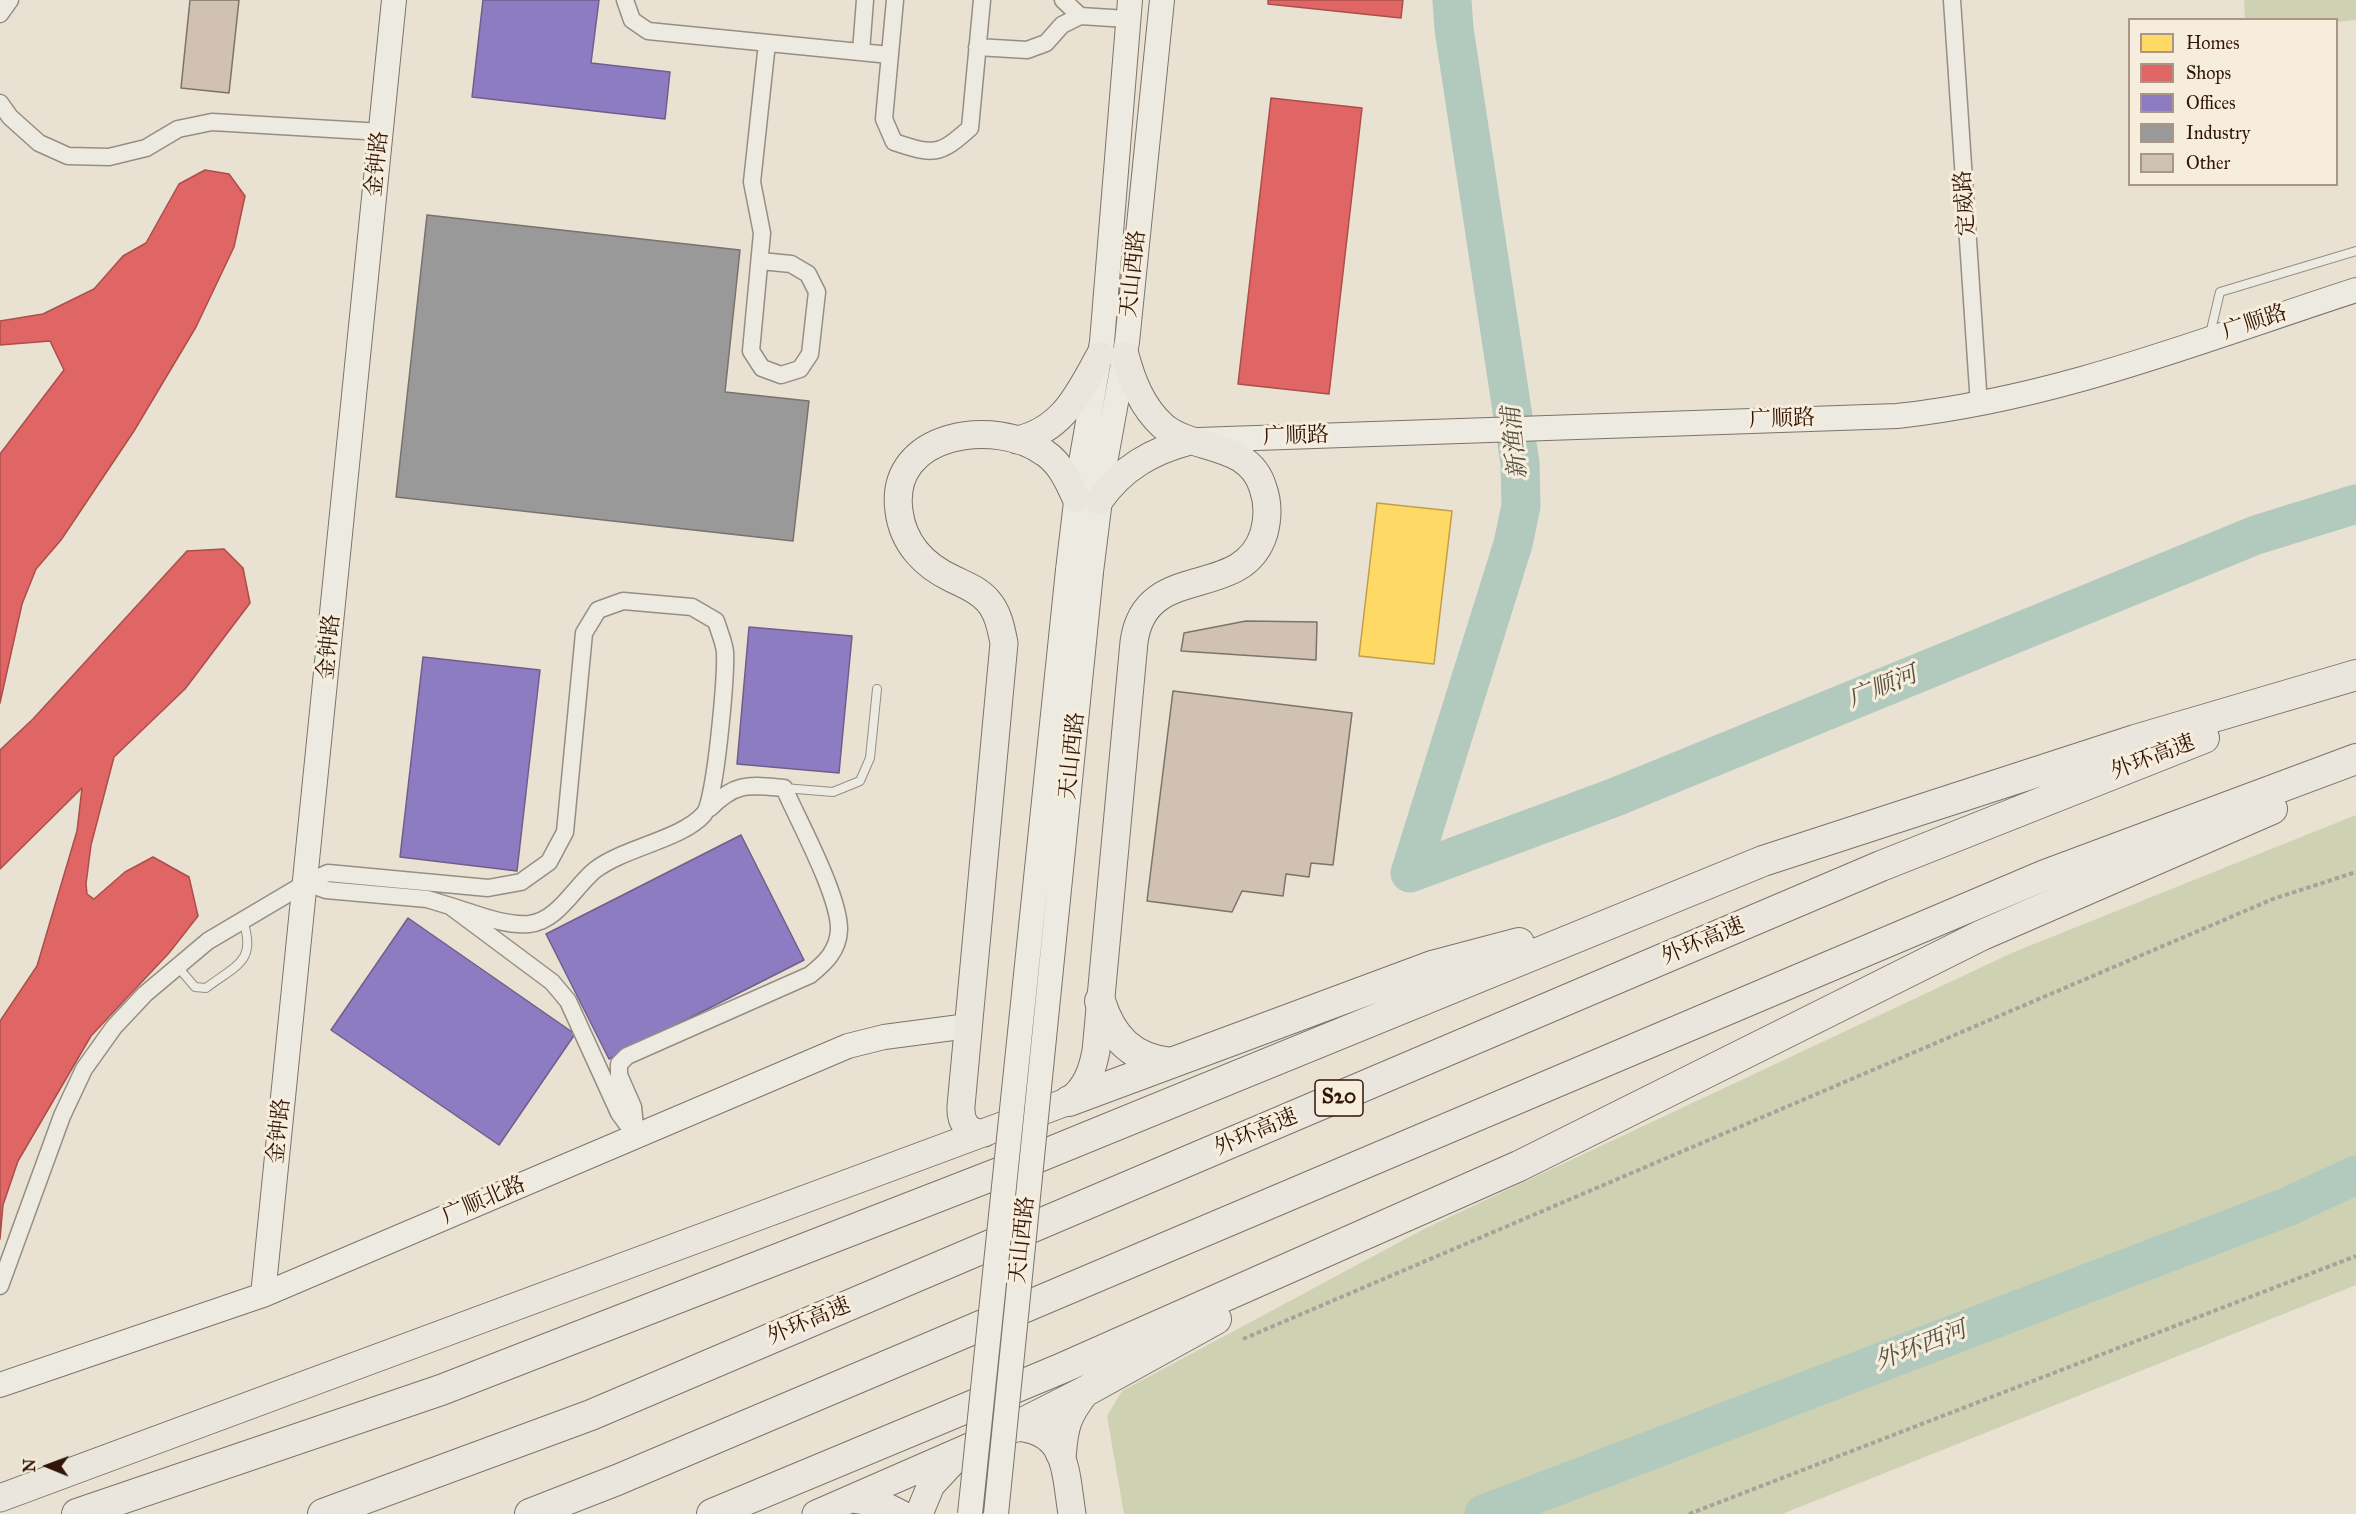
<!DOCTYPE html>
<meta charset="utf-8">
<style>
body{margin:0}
#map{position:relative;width:2356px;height:1514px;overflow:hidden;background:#e9e1d2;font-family:"IM FELL Great Primer",serif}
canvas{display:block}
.legend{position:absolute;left:2128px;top:18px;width:210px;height:168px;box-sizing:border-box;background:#f7eddc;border:2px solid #a89786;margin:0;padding:8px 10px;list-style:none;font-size:18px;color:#311506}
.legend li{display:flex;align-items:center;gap:12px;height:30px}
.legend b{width:30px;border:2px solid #a89786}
.north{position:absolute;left:18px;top:1436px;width:60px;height:60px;-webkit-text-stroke:4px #f7eddc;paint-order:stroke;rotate:271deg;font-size:16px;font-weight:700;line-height:24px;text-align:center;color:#311506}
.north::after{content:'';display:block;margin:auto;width:21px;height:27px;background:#311506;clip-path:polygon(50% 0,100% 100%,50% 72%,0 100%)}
</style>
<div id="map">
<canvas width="2356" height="1514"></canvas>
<ul class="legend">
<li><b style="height:16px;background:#ffd966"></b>Homes</li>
<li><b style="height:16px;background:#e06666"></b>Shops</li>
<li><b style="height:16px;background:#8e7cc3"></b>Offices</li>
<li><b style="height:16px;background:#999"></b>Industry</li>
<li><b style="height:16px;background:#d0c1b3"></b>Other</li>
</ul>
<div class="north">N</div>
</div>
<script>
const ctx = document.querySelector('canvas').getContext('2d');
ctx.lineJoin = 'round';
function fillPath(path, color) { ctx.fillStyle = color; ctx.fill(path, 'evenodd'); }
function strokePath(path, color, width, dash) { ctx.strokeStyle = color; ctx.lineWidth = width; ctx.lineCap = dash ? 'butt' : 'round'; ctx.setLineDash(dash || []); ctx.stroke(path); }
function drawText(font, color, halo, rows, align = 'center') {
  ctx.font = font + ' "IM FELL Great Primer","Noto Serif SC",serif'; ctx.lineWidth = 6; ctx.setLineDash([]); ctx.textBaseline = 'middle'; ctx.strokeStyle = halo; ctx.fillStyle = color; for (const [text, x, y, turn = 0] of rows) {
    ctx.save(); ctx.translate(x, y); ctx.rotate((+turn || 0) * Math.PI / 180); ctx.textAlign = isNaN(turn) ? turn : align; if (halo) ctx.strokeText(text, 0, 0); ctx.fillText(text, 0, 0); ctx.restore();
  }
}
fillPath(new Path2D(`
 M2244 0H2356V20L2337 22 2336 20 2245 19Z
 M2356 815V1285L1782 1514H1124L1107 1416 1122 1391 1424 1229 2014 952Z`), '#ced2b2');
const homes = new Path2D(`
 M1377 503 1452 511 1434 664 1359 656Z`);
fillPath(homes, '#ffd966');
strokePath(homes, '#c19e49', 1.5);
const shops = new Path2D(`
 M1268 0H1403L1401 18 1268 4Z
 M1271 98 1362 108 1329 394 1238 384Z
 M205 170 229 174 245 196 234 247 196 327 134 431 61 540 36 569 22 604 0 703V454L64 370 50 341 0 345V321L43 314 94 289 123 256 146 243 179 184Z
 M224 549 243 568 250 603 185 689 114 757 91 845 86 884 87 894 94 899 125 872 153 857 189 877 198 916 169 953 91 1036 18 1161 3 1205 0 1239V1021L37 966 77 831 82 788 0 869V750L33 719 187 551Z`);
fillPath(shops, '#e06666');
strokePath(shops, '#ac4e49', 1.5);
const offices = new Path2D(`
 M483 0H599L591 63 670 72 665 119 472 97Z
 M749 627 852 636 839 773 737 764Z
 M423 657 540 670 517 871 400 857Z
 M741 835 804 960 609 1059 546 934Z
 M408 918 575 1034 499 1145 331 1030Z`);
fillPath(offices, '#8e7cc3');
strokePath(offices, '#725d8a', 1.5);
const industry = new Path2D(`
 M427 215 740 250 725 392 809 401 793 541 396 497Z`);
fillPath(industry, '#999');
strokePath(industry, '#7a716d', 1.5);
strokePath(new Path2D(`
 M1410 873 1613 798 2256 535 2356 504
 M1410 873 1513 544 1521 506 1520 463 1454 29 1452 0
 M1484 1514 2287 1207 2356 1175`), '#b2c9be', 39);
const building = new Path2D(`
 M190 0H239L229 93 181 88Z
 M1246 621 1317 622 1316 660 1181 651 1184 633Z
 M1173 691 1352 713 1333 865 1311 863 1309 877 1286 874 1283 896 1242 891 1232 912 1147 901Z`);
fillPath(building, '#d0c1b3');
strokePath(building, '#7c736a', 1.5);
const lane = new Path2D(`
 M2210 334 2220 292 2356 251
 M784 788 833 792 860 781 870 758 877 689
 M177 966 195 987 206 988C236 965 257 962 243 921`);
const street = new Path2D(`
 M625 0 632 20 648 31 890 55
 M895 0 884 119 894 142C933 155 939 156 970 128L982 0
 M1063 0 1080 16
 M1952 0 1979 405
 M0 14 10 0
 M977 47 1027 50 1046 43 1062 25 1080 16 1128 19
 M861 52 865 0
 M0 103 10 117 39 143 68 156 109 157 146 148 178 129 212 122 382 132
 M761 261 791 264 808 274 817 292 810 354 800 369 781 375 762 368 751 351 762 233 752 182 767 43
 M306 883 326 890 427 899 450 906 552 982 568 1001 619 1113 635 1135
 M636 1136 633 1107 619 1075V1064L627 1056 810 975C825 963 838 951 839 930 840 897 799 822 784 788 749 785 736 782 710 808
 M0 1286 62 1116 84 1069 114 1027 145 994 208 941 306 883 328 873 488 888 521 882 549 862 565 832 584 633 598 610 623 601 692 607 716 621C719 631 724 642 725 652 726 675 716 800 704 814 681 840 625 847 595 870 575 886 558 921 529 924 503 926 474 913 450 906`);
const secondary = new Path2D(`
 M1198 440 1897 416C2056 399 2205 339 2356 290
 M1068 570 1080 468 1102 342 1130 0
 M1091 572 1104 468 1127 342 1162 0
 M263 1295 394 0
 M0 1385 263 1295 848 1046 884 1037 968 1026`);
const primary = new Path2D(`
 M1017 440C1063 430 1079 393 1100 355
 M1099 501C1122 468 1152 451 1190 441
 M984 1133C967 1134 960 1121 961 1106L1004 643C1001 628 998 612 988 601 979 590 965 585 953 579 925 566 903 544 899 511 888 432 996 417 1045 453 1061 464 1068 481 1076 498
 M0 1498 1069 1101C1086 1088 1092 1072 1096 1051L1134 642C1145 559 1243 603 1264 533 1268 518 1268 502 1263 488 1249 441 1194 452 1163 426 1142 407 1132 381 1125 355
 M852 1499 879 1503 901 1514
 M816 1514 1015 1427C1068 1430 1065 1471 1072 1514
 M919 1514 931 1485 958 1456`);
const highway = new Path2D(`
 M1100 1001C1111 1037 1132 1059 1171 1063
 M1069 1101 1432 966 1519 943
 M1015 1427 1084 1392 1216 1319
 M1061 1453C1063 1425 1067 1414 1084 1392
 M77 1514 441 1390 1009 1169 1763 861 2135 740 2356 675
 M323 1514 591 1415 1881 866 2204 738
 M530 1514 617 1480 2045 875 2356 759
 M712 1514 1060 1369 1519 1166 1982 935 2272 809`);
strokePath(lane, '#968e84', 10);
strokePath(street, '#968e84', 19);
strokePath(secondary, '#7c736a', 26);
strokePath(primary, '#7c736a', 29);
strokePath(highway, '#7c736a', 32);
strokePath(new Path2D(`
 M1243 1339 2273 899 2356 872
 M1689 1514 2356 1256`), '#a8a29b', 4, [4.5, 3]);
strokePath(lane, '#edeae2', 8);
strokePath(street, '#edeae2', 16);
strokePath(secondary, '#edeae2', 24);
strokePath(primary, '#eae5dd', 27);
strokePath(highway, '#eae5dd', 30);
const secondaryBridge = new Path2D(`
 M970 1514 1068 570
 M996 1514 1091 572`);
strokePath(secondaryBridge, '#7c736a', 26, []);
strokePath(secondaryBridge, '#edeae2', 24);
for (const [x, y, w] of [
 [1339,1098,48]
]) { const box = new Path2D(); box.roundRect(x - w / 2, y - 18, w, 36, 4.5); ctx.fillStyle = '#f7eddc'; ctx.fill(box); strokePath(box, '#311506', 1.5); }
drawText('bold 21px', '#311506', null, [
 ["S20",1339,1098]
]);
drawText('22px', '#311506', '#f7eddc', [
 ["金钟路",378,164,-84],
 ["定威路",1966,203,-94],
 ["天山西路",1134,274,-84],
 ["广顺路",2255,323,-18],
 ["广顺路",1782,420,-2],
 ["广顺路",1296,437,-2],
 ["金钟路",330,647,-84],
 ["天山西路",1073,756,-84],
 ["外环高速",2153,758,-21],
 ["外环高速",1703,942,-23],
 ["金钟路",280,1131,-84],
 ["外环高速",1256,1133,-23],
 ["广顺北路",484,1201,-23],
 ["天山西路",1023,1240,-84],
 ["外环高速",809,1322,-23]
]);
drawText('italic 24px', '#565043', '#f7eddc', [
 ["新渔浦",1516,443,-96],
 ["广顺河",1883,688,-22],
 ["外环西河",1921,1347,-21]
]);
</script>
